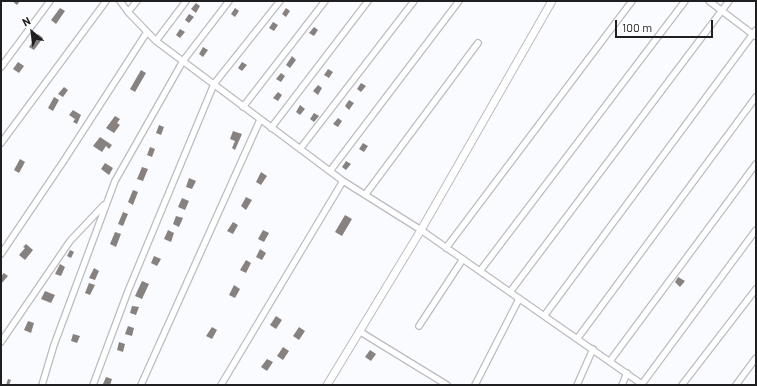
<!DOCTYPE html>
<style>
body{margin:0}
#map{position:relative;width:757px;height:386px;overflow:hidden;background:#fafbfe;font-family:Barlow,sans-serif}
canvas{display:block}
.frame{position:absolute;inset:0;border:2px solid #1f1f21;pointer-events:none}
.north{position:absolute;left:12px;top:12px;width:40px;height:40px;-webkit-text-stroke:3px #fff;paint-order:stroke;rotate:332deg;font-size:11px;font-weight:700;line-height:16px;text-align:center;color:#1f1f21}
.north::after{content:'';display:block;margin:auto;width:14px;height:18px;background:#1f1f21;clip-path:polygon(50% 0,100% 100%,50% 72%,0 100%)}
.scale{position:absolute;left:615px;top:20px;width:98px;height:18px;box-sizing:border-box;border:2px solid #1f1f21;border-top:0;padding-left:5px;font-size:12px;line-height:14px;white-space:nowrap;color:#1f1f21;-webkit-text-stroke:3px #fff;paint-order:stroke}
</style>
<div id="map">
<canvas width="757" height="386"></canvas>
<div class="frame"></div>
<div class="north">N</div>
<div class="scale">100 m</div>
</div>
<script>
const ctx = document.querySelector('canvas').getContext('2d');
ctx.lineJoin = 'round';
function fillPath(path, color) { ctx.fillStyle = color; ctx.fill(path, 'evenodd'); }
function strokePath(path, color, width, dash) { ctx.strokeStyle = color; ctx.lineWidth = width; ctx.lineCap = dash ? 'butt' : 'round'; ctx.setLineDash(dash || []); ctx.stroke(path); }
fillPath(new Path2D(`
 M12 1H20L17 5Z
 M196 3 200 6 196 13 191 9Z
 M60 8 65 11 56 24 51 20Z
 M235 8 239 11 235 17 231 14Z
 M286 8 290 11 286 17 282 14Z
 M189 14 194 17 189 23 185 20Z
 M273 22 278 25 274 31 269 28Z
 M314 27 318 30 314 36 309 33Z
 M180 29 185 32 180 38 176 35Z
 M38 34 43 38 34 50 29 47Z
 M203 47 208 50 203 57 199 54Z
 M292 56 296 60 290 68 286 65Z
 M18 62 24 66 19 73 13 69Z
 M242 62 247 65 242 71 238 68Z
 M328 69 333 72 329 78 324 75Z
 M141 70 146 73 135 92 130 89Z
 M281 73 285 76 281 82 276 79Z
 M361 83 366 86 361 92 357 89Z
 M318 85 322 88 318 95 313 91Z
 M64 87 68 90 63 97 58 94Z
 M278 92 282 95 278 101 273 98Z
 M54 97 59 100 53 111 48 108Z
 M349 100 354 103 349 110 345 106Z
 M300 105 305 109 300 115 296 112Z
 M73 110 81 115 77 124 73 122 75 119 69 115Z
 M314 113 319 116 314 122 310 119Z
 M115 116 120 119 117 123 120 125 114 133 106 128Z
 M338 118 342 121 338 127 333 124Z
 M159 125 164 127 161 135 156 133Z
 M233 131 242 134 235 150 232 148 235 141 230 139Z
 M100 137 112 145 109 149 106 146 102 152 93 146Z
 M363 143 368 146 364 152 359 149Z
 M150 147 155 149 152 157 147 155Z
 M20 159 25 162 19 173 14 170Z
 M346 161 351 164 346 170 342 167Z
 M105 163 113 168 109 175 101 169Z
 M142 167 148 169 143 181 137 179Z
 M261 172 267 176 261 185 256 182Z
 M189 178 196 181 192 189 186 187Z
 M133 190 138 192 133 205 128 202Z
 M246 197 252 200 246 210 241 206Z
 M182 198 189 201 185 210 178 207Z
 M123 212 128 214 123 226 118 224Z
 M345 215 352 219 342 236 335 232Z
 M176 216 183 218 179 227 173 224Z
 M233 222 238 225 233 234 227 231Z
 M168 230 174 233 171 242 164 239Z
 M263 230 269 233 264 242 258 239Z
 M115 232 121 234 116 247 110 244Z
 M26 244 33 250 25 260 19 255 25 248 23 247Z
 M260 249 266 253 262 260 256 257Z
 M70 250 74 252 71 258 67 256Z
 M154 256 161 259 157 266 151 263Z
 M246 260 251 263 246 273 240 270Z
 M60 264 65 267 61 276 55 274Z
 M94 268 99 271 95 280 89 278Z
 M4 273 8 276 1 284V276Z
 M678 277 685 281 680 287 675 282Z
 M142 281 149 284 142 299 135 296Z
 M89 283 95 285 90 295 85 293Z
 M234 285 240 289 235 298 229 295Z
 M45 291 55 295 51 303 41 299Z
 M132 306 139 307 136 315 130 313Z
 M276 316 282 320 276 329 270 325Z
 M28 321 34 323 31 333 24 330Z
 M128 326 134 328 132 336 125 334Z
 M212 327 217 330 212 339 206 336Z
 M299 327 305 331 299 340 293 336Z
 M73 334 80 336 77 343 71 341Z
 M119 342 125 344 123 352 117 350Z
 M283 347 289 351 283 360 277 356Z
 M370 350 376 354 371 361 365 357Z
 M267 359 273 362 267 371 261 367Z
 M106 377 112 379 110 385 103 384Z
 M8 379 11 380 9 385H6Z`), '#878280');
const minor = new Path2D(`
 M120 1 128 12 156 41 343 181 421 230 643 385
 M709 1 755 36
 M128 12 137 1
 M156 41 186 1
 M1 67 50 1
 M243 107 325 1
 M271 128 368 1
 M1 143 106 1
 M300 149 414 1
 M330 171 459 1
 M365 195 478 43
 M446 248 632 1
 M1 254 63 162 147 32
 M480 271 685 1
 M510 292 729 1
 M544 316 756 30
 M419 326 463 259
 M359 331 447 385
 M577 339 756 97
 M1 342 70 241 104 205
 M610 361 756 164
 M642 384 756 230
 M42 385 54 345 115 181 183 61 229 1
 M93 385 128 291 214 84 280 1
 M141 385 260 120
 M221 385 343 181
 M475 385 519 299
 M577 385 593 349
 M622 385 627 373
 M682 385 756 289
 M736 385 756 358`);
const tertiary = new Path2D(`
 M327 385 421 230 552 1`);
strokePath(minor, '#bbbcc1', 8);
strokePath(tertiary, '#bbbcc1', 9);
strokePath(minor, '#fff', 5.5);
strokePath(tertiary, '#fff', 7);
</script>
